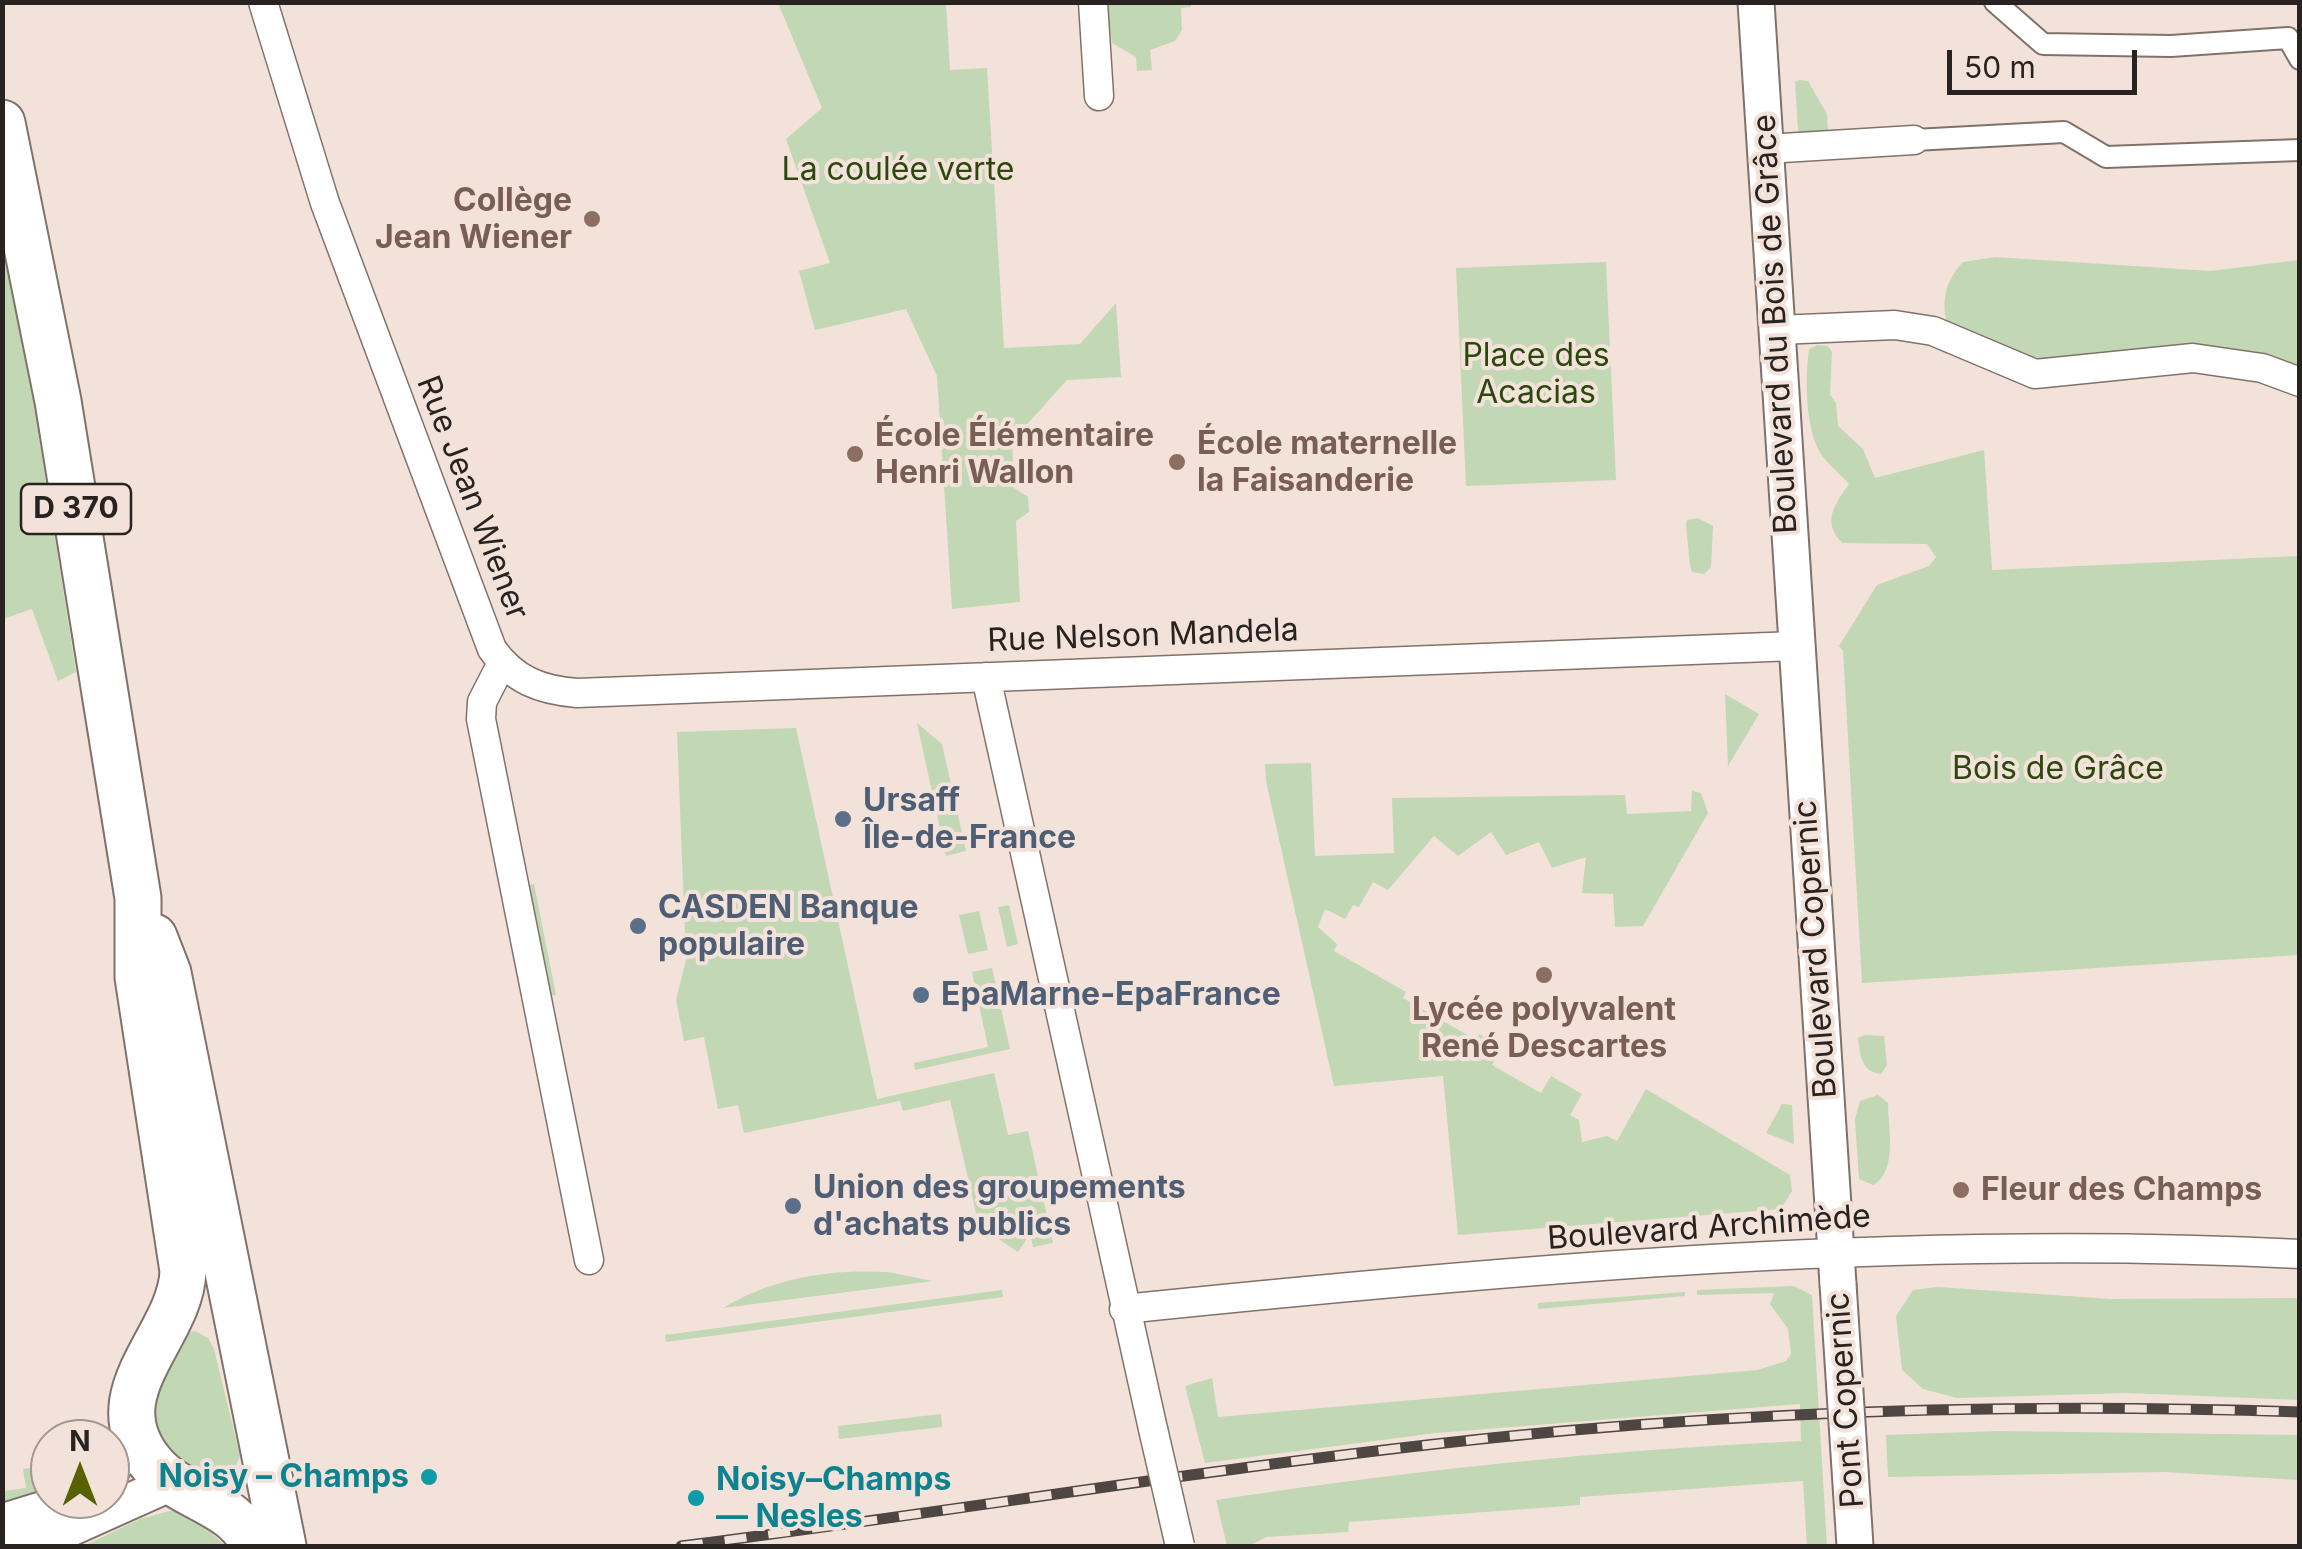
<!DOCTYPE html>
<meta charset="utf-8">
<style>
body{margin:0}
#map{position:relative;width:2302px;height:1549px;overflow:hidden;background:#f3e2da;font-family:Inter,sans-serif}
canvas{display:block}
.frame{position:absolute;inset:0;border:5px solid #282320;pointer-events:none}
.north{position:absolute;left:30px;top:1419px;width:100px;height:100px;box-sizing:border-box;background:#f3e2da;border:2px solid #a29690;border-radius:50%;rotate:0deg;font-size:28px;font-weight:700;line-height:40px;text-align:center;color:#282320}
.north::after{content:'';display:block;margin:auto;width:35px;height:45px;background:#586100;clip-path:polygon(50% 0,100% 100%,50% 72%,0 100%)}
.scale{position:absolute;left:1947px;top:50px;width:190px;height:45px;box-sizing:border-box;border:5px solid #282320;border-top:0;padding-left:12px;font-size:30px;line-height:35px;white-space:nowrap;color:#282320;-webkit-text-stroke:8px #f3e2da;paint-order:stroke}
</style>
<div id="map">
<canvas width="2302" height="1549"></canvas>
<div class="frame"></div>
<div class="north">N</div>
<div class="scale">50 m</div>
</div>
<script>
const ctx = document.querySelector('canvas').getContext('2d');
ctx.lineJoin = 'round';
function fillPath(path, color) { ctx.fillStyle = color; ctx.fill(path, 'evenodd'); }
function strokePath(path, color, width, dash) { ctx.strokeStyle = color; ctx.lineWidth = width; ctx.lineCap = dash ? 'butt' : 'round'; ctx.setLineDash(dash || []); ctx.stroke(path); }
function drawText(font, color, halo, rows, align = 'center') {
  ctx.font = font + ' Inter,sans-serif'; ctx.lineWidth = 8; ctx.setLineDash([]); ctx.textBaseline = 'middle'; ctx.strokeStyle = halo; ctx.fillStyle = color; for (const [text, x, y, turn = 0] of rows) {
    ctx.save(); ctx.translate(x, y); ctx.rotate((+turn || 0) * Math.PI / 180); ctx.textAlign = isNaN(turn) ? turn : align; if (halo) ctx.strokeText(text, 0, 0); ctx.fillText(text, 0, 0); ctx.restore();
  }
}
fillPath(new Path2D(`
 M778 3H946L950 70 987 68 1004 348 1080 344 1116 303 1121 377 1067 380 1012 441 1014 488 1028 497 1029 512 1016 521 1020 602 952 609 937 376 906 309 815 330 799 271 830 263 786 139 822 108Z
 M1107 3H1191V7L1181 8 1182 30 1175 41 1150 50 1152 70 1137 71 1136 57 1112 43Z
 M1799 80 1808 81 1827 114 1828 131 1803 137 1798 130 1795 82Z
 M2 248 25 347 76 672 58 681 32 609 3 619Z
 M1995 257 2211 271 2299 260V392L2243 365 2035 374 1947 324C1941 298 1946 281 1963 262Z
 M1606 262 1616 480 1466 486 1456 268Z
 M1817 345 1828 346 1832 352 1830 394 1836 403 1838 426 1863 449 1875 478 1984 450 1992 570 2299 556V955L1862 983 1843 651 1839 646 1877 585 1929 566 1936 557 1927 544 1842 543C1822 522 1834 505 1849 484 1840 474 1829 465 1821 454 1805 429 1805 377 1809 349Z
 M1698 518 1713 526 1711 567 1704 574 1692 572 1690 566 1686 525 1687 520Z
 M1725 694 1759 714 1728 766Z
 M917 723 942 744 966 851 946 856Z
 M796 728 877 1099 994 1073 1008 1135 1028 1131 1053 1243 1033 1247 1030 1234 1018 1252 979 1226 950 1100 903 1111 900 1101 744 1133 738 1105 718 1109 704 1037 684 1041 676 1000 686 960 677 732Z
 M1311 763 1315 856 1394 853 1392 798 1625 795 1627 814 1691 811 1692 791 1701 793 1708 813 1643 926 1615 927 1613 894 1582 893 1586 857 1552 868 1539 842 1506 855 1491 832 1458 856 1434 836 1388 890 1373 882 1359 907 1353 905 1345 919 1325 909 1318 927 1337 944 1334 951 1406 992 1403 998 1476 1040 1479 1034 1501 1047 1492 1065 1541 1093 1551 1076 1582 1094 1570 1115 1579 1120 1582 1142 1607 1136 1617 1141 1646 1089 1790 1175 1792 1191 1781 1209 1458 1235 1443 1076 1334 1086 1266 781 1265 764Z
 M534 884 556 995 548 996 526 886Z
 M1009 905 1018 944 1007 947 998 907Z
 M979 911 988 950 968 954 959 915Z
 M992 968 1010 1049 915 1070 914 1063 988 1047 972 972Z
 M1865 1035 1884 1036 1887 1065 1881 1074C1861 1072 1860 1054 1858 1038Z
 M1878 1095 1888 1103C1888 1127 1898 1172 1873 1185L1859 1179 1855 1119 1860 1101Z
 M1782 1104 1792 1105 1794 1144 1766 1133Z
 M887 1272 933 1281 723 1308C773 1278 829 1269 887 1272Z
 M1794 1286 1812 1295 1827 1546H1807L1803 1481 1580 1497V1505L1349 1522 1348 1532 1266 1537 1249 1546H1227L1216 1500C1410 1470 1605 1450 1801 1441L1800 1404 1436 1433 1205 1463 1185 1386 1212 1378 1218 1417 1757 1370 1786 1361 1791 1354 1788 1329 1770 1304 1774 1293 1697 1295V1290Z
 M1938 1287 2111 1299 2299 1298V1400L2128 1393 1957 1398 1923 1389 1902 1370 1896 1316 1913 1290Z
 M1002 1290 1003 1297 666 1342 665 1335Z
 M1685 1292V1296L1538 1309V1303Z
 M195 1331 208 1338 214 1349 240 1456 234 1471 212 1482 176 1470 147 1415 184 1334Z
 M941 1414 942 1427 839 1439 838 1426Z
 M1998 1431 2299 1435V1480L2164 1472 1888 1477 1886 1435Z
 M35 1467 40 1476 37 1494 3 1509V1491L26 1488 23 1469Z
 M173 1510 207 1529 226 1546H84L140 1519Z`), '#c2d7b4');
const pedestrian = new Path2D(`
 M1995 2 2043 44 2171 46 2288 38 2300 59
 M1914 140 2064 132 2106 157 2300 150`);
const minor = new Path2D(`
 M263 2 325 203 492 649C514 680 540 690 577 693L1795 646
 M1093 2 1099 96
 M1766 149 1914 140
 M1778 330 1895 325 1933 331 2035 374 2193 358 2262 368 2300 382
 M502 663 482 702 481 719 589 1260
 M986 677 1153 1429
 M1124 1309C1513 1269 1908 1234 2300 1254`);
const tertiary = new Path2D(`
 M1756 2 1838 1284
 M110 1472 136 1434
 M2 1522 77 1499
 M12 1546 64 1531 171 1483`);
const primary = new Path2D(`
 M2 123 58 401 138 898V977L183 1271C181 1338 92 1394 153 1465 182 1499 236 1502 254 1546
 M154 937 168 973 283 1546`);
strokePath(pedestrian, '#80726b', 24);
strokePath(minor, '#80726b', 31);
strokePath(tertiary, '#80726b', 39);
strokePath(primary, '#80726b', 49);
strokePath(pedestrian, '#fff', 20);
strokePath(minor, '#fff', 28);
strokePath(tertiary, '#fff', 35);
strokePath(primary, '#fff', 45);
const rail = new Path2D(`
 M681 1546C951 1512 1221 1466 1491 1438 1759 1410 2030 1403 2300 1412`);
strokePath(rail, '#4e4642', 11);
strokePath(rail, '#f3e2da', 8, [22]);
const minorBridge = new Path2D(`
 M1153 1429 1180 1546`);
const tertiaryBridge = new Path2D(`
 M1838 1284 1855 1546`);
strokePath(minorBridge, '#80726b', 31, []);
strokePath(tertiaryBridge, '#80726b', 39, []);
strokePath(minorBridge, '#fff', 28);
strokePath(tertiaryBridge, '#fff', 35);
for (const [x, y, r, color] of [
 [592,219,10,"#8d6e63"],
 [855,454,10,"#8d6e63"],
 [1177,462,10,"#8d6e63"],
 [843,819,10,"#5c6f8a"],
 [638,926,10,"#5c6f8a"],
 [1544,975,10,"#8d6e63"],
 [921,995,10,"#5c6f8a"],
 [1961,1190,10,"#8d6e63"],
 [793,1206,10,"#5c6f8a"],
 [429,1477,10,"#0f9aa8"],
 [696,1498,10,"#0f9aa8"]
]) { const dot = new Path2D(); dot.arc(x, y, r, 0, 2 * Math.PI); ctx.fillStyle = color; ctx.fill(dot); strokePath(dot, '#f3e2da', 4); }
for (const [x, y, w] of [
 [76,509,110]
]) { const box = new Path2D(); box.roundRect(x - w / 2, y - 25, w, 50, 8); ctx.fillStyle = '#f3e2da'; ctx.fill(box); strokePath(box, '#282320', 2.5); }
drawText('bold 30px', '#282320', null, [
 ["D 370",76,509]
]);
drawText('32px', '#2b490d', '#f3e2da', [
 ["La coulée verte",898,170],
 ["Place des",1536,356],
 ["Acacias",1536,393],
 ["Bois de Grâce",2058,769]
]);
drawText('bold 32px', '#785e54', '#f3e2da', [
 ["Collège",572,201,"right"],
 ["Jean Wiener",572,238,"right"],
 ["École Élémentaire",875,436],
 ["Henri Wallon",875,473],
 ["École maternelle",1197,444],
 ["la Faisanderie",1197,481],
 ["Lycée polyvalent",1544,1010,"center"],
 ["René Descartes",1544,1047,"center"],
 ["Fleur des Champs",1981,1190]
], 'left');
drawText('32px', '#282320', '#f3e2da', [
 ["Boulevard du Bois de Grâce",1776,324,-93],
 ["Rue Jean Wiener",472,498,69],
 ["Rue Nelson Mandela",1143,636,-2],
 ["Boulevard Copernic",1816,949,-94],
 ["Boulevard Archimède",1709,1228,-4],
 ["Pont Copernic",1846,1400,-94]
]);
drawText('bold 32px', '#4e5e75', '#f3e2da', [
 ["Ursaff",863,801],
 ["Île-de-France",863,838],
 ["CASDEN Banque",658,908],
 ["populaire",658,945],
 ["EpaMarne-EpaFrance",941,995],
 ["Union des groupements",813,1188],
 ["d'achats publics",813,1225]
], 'left');
drawText('bold 32px', '#0d838f', '#f3e2da', [
 ["Noisy – Champs",409,1477],
 ["Noisy–Champs",716,1480,"left"],
 ["— Nesles",716,1517,"left"]
], 'right');
</script>
